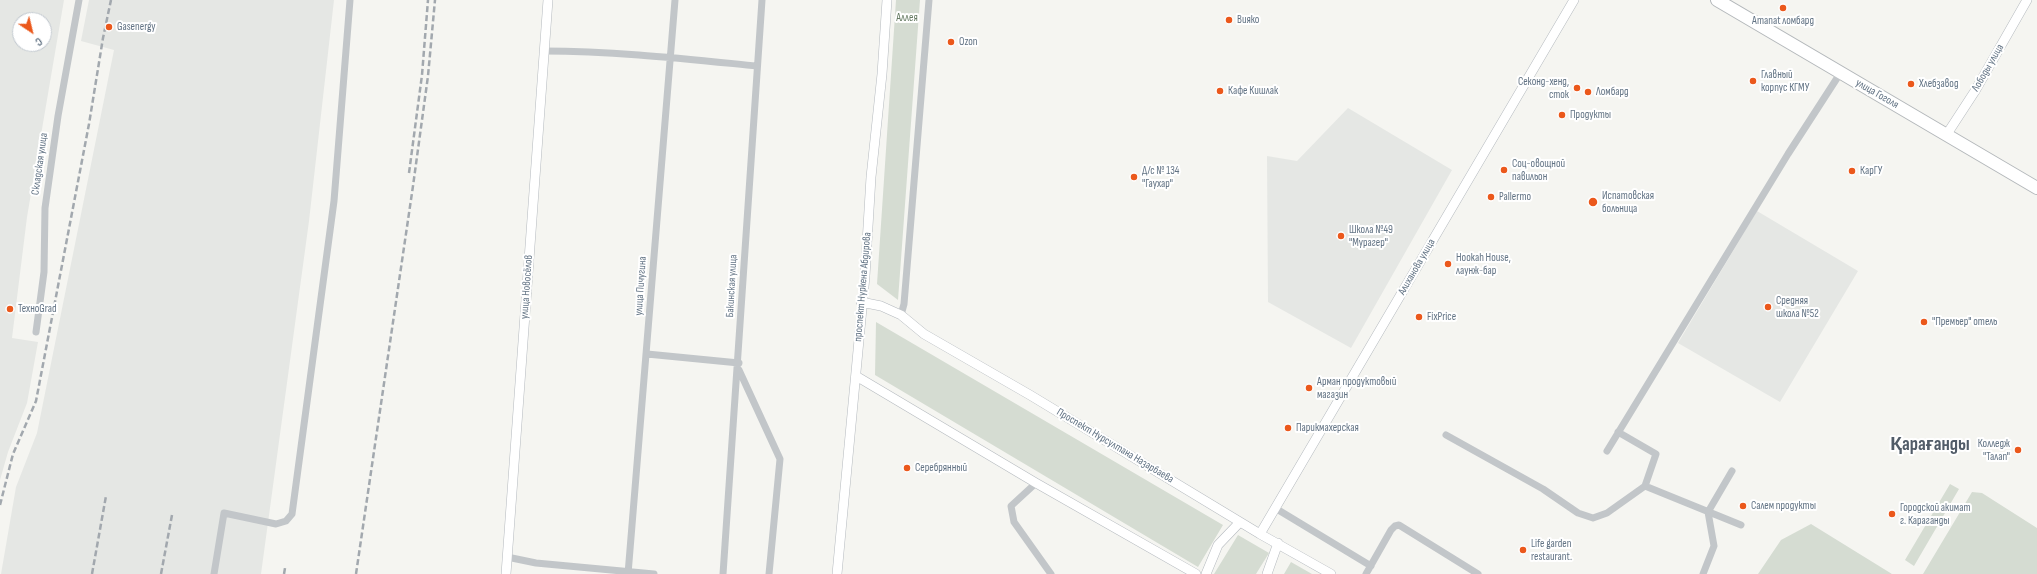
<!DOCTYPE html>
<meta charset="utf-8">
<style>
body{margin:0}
#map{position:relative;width:2037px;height:574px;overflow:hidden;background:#f5f5f1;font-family:"Sofia Sans Condensed",sans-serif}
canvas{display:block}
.north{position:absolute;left:12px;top:12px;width:40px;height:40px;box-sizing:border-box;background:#fff;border:1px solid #c0c7ce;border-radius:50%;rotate:145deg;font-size:11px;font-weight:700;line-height:16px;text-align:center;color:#627384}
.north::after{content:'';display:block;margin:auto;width:14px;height:18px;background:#eb581b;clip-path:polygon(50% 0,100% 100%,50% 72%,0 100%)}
</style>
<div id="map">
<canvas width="2037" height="574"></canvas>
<div class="north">С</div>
</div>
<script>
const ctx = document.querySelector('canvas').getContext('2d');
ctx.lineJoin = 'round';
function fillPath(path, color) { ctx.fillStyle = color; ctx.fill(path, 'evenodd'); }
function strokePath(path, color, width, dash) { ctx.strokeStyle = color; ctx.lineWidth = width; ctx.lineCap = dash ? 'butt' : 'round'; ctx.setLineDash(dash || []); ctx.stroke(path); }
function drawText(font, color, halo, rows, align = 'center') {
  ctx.font = font + ' "Sofia Sans Condensed",sans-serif'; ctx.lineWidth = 4; ctx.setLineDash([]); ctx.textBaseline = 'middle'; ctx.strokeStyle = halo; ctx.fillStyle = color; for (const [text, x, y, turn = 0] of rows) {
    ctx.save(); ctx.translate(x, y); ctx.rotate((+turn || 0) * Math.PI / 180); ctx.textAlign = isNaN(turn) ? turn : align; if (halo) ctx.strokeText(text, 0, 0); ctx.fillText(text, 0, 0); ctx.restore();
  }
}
fillPath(new Path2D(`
 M0 0H64L27 217 12 338 38 342 27 403 8 452 0 480ZM20 20H44V44H20Z
 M89 0H334L309 221 261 574H1L16 487 37 433 114 50 81 41Z
 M1348 108 1452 170 1351 348 1268 302 1267 156 1297 161Z
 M1757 211 1858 271 1780 402 1678 343Z`), '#e5e7e4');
fillPath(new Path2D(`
 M896 0H920L898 300 877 284Z
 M876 322 1223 525 1198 567 875 375Z
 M1950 484 1959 489 1914 566 1905 560Z
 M1972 492 1982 493 2037 528V574H1923Z
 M1811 524 1892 574H1758L1781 540Z
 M1238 535 1269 553 1256 574H1214Z
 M1291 562 1312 574H1284Z`), '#d5dcd2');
const secondary = new Path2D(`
 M1947 134 1975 91 2027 0
 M861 302 881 306 901 315 924 334 1030 395 1260 534 1331 574
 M856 376 1036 483 1196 574
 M1260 534 1574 0
 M506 574 548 0
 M837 574 865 276 871 177 882 74 887 0
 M1206 574 1218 545 1240 522
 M1267 574 1278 543`);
const highway = new Path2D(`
 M1717 0 2037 188`);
strokePath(secondary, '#b4b9be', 10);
strokePath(highway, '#b4b8bb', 14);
strokePath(new Path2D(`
 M544 51C615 51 686 59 757 66
 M901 315 904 304 929 0
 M36 332 44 272 45 208 58 116 79 0
 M647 354 739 363
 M739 370 780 459 769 574
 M1618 432 1656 454 1645 486 1741 525
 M1446 435 1543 489 1578 513 1593 518 1607 513 1645 486
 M1607 451 1788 154 1841 72
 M1036 483 1011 506 1014 522 1051 574
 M1275 508 1371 566
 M507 557 536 563 654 574
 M214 574 224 513 276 524 286 521 292 514 334 201 350 0
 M628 574 675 0
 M723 574 762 0
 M1366 574 1391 530 1395 526 1399 525 1478 574
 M1703 574 1714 546 1708 512 1732 471`), '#c2c6c9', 7);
strokePath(secondary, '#fff', 9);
strokePath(highway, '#fff', 12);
strokePath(new Path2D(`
 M409 173 422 75 428 0
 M0 505 13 454 36 401 89 124 103 38 111 0
 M92 574 106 496
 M161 574 172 515
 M284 574 285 568
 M356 574 413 186 428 76 435 0`), '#a2a8ae', 2.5, [6, 3]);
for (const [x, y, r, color] of [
 [1783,8,4,"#eb581b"],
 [1229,20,4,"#eb581b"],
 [109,27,4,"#eb581b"],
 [951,42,4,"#eb581b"],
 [1753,81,4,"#eb581b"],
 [1911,84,4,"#eb581b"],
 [1577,88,4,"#eb581b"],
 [1220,91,4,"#eb581b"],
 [1588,92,4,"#eb581b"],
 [1562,115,4,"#eb581b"],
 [1504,170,4,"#eb581b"],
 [1852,171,4,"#eb581b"],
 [1134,177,4,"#eb581b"],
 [1491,197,4,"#eb581b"],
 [1593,202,5,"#eb581b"],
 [1341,236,4,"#eb581b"],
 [1448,264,4,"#eb581b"],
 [1768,307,4,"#eb581b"],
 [10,309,4,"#eb581b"],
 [1419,317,4,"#eb581b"],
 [1924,322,4,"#eb581b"],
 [1309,388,4,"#eb581b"],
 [1288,428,4,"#eb581b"],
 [2018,450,4,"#eb581b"],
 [907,468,4,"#eb581b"],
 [1743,506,4,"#eb581b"],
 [1892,514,4,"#eb581b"],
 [1523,550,4,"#eb581b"]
]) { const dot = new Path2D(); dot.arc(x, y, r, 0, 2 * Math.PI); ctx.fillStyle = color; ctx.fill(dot); strokePath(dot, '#fff', 1.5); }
drawText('11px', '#657a62', '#fff', [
 ["Аллея",907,18]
]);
drawText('11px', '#627384', '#fff', [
 ["Вияко",1237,20],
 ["Amanat ломбард",1783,21,"center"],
 ["Gasenergy",117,27],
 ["Ozon",959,42],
 ["Главный",1761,75],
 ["корпус КГМУ",1761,88],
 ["Секонд-хенд,",1569,82,"right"],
 ["сток",1569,95,"right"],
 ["Хлебзавод",1919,84],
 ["Кафе Кишлак",1228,91],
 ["Ломбард",1596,92],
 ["Продукты",1570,115],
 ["Соц-овощной",1512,164],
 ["павильон",1512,177],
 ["Д/с № 134",1142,171],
 ["\"Гаухар\"",1142,184],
 ["КарГУ",1860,171],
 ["Испатовская",1602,196],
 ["больница",1602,209],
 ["Pallermo",1499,197],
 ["Школа №49",1349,230],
 ["\"Мурагер\"",1349,243],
 ["Hookah House,",1456,258],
 ["лаунж-бар",1456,271],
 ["Средняя",1776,301],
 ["школа №52",1776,314],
 ["ТехноGrad",18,309],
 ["FixPrice",1427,317],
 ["\"Премьер\" отель",1932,322],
 ["Арман продуктовый",1317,382],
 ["магазин",1317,395],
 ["Парикмахерская",1296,428],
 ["Колледж",2010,444,"right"],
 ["\"Талап\"",2010,457,"right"],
 ["Серебрянный",915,468],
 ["Салем продукты",1751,506],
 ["Городской акимат",1900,508],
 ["г. Караганды",1900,521],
 ["Life garden",1531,544],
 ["restaurant.",1531,557]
], 'left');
drawText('11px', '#627384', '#fff', [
 ["Лободы улица",1988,68,-60],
 ["улица Гоголя",1877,94,30],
 ["Складская улица",40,164,-82],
 ["Алиханова улица",1417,267,-60],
 ["улица Пичугина",641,286,-86],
 ["Бакинская улица",732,286,-87],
 ["улица Новосёлов",527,287,-86],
 ["проспект Нуркена Абдирова",863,287,-85],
 ["Проспект Нурсултана Назарбаева",1115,446,31]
]);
drawText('bold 19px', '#515c68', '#fff', [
 ["Қарағанды",1930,445]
]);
</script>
